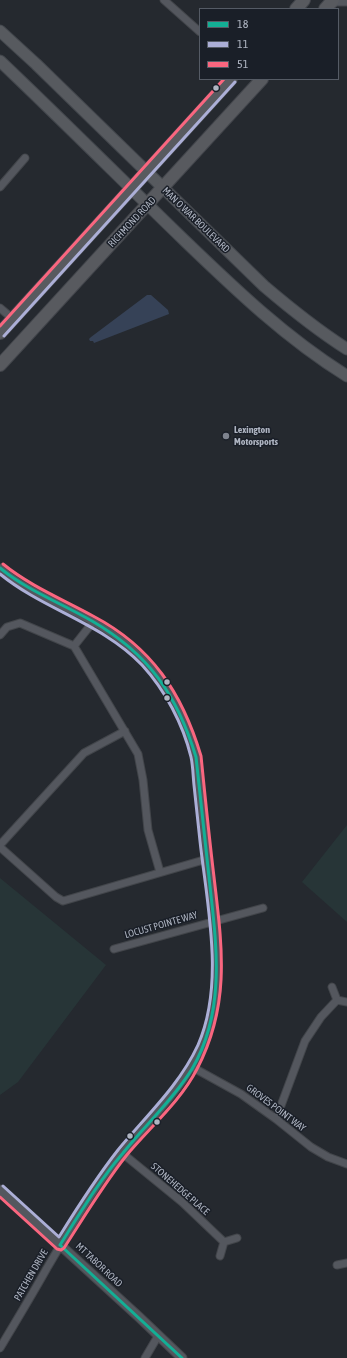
<!DOCTYPE html>
<style>
body{margin:0}
#map{position:relative;width:347px;height:1358px;overflow:hidden;background:#25292f;font-family:"Asap Condensed",sans-serif}
canvas{display:block}
.legend{position:absolute;left:199px;top:8px;width:140px;height:72px;box-sizing:border-box;background:#1a1f28;border:1px solid #555b65;margin:0;padding:5px 7px;list-style:none;font-size:12px;color:#aeb4c1}
.legend li{display:flex;align-items:center;gap:8px;height:20px}
.legend b{width:20px;border:1px solid #555b65}
</style>
<div id="map">
<canvas width="347" height="1358"></canvas>
<ul class="legend">
<li><b style="height:5px;background:#13af95"></b>18</li>
<li><b style="height:5px;background:#acafd7"></b>11</li>
<li><b style="height:5px;background:#fa667f"></b>51</li>
</ul>
</div>
<script>
const ctx = document.querySelector('canvas').getContext('2d');
ctx.lineJoin = 'round';
function fillPath(path, color) { ctx.fillStyle = color; ctx.fill(path, 'evenodd'); }
function strokePath(path, color, width, dash) { ctx.strokeStyle = color; ctx.lineWidth = width; ctx.lineCap = dash ? 'butt' : 'round'; ctx.setLineDash(dash || []); ctx.stroke(path); }
function drawText(font, color, halo, rows, align = 'center') {
  ctx.font = font + ' "Asap Condensed",sans-serif'; ctx.lineWidth = 3; ctx.setLineDash([]); ctx.textBaseline = 'middle'; ctx.strokeStyle = halo; ctx.fillStyle = color; for (const [text, x, y, turn = 0] of rows) {
    ctx.save(); ctx.translate(x, y); ctx.rotate((+turn || 0) * Math.PI / 180); ctx.textAlign = isNaN(turn) ? turn : align; if (halo) ctx.strokeText(text, 0, 0); ctx.fillText(text, 0, 0); ctx.restore();
  }
}
fillPath(new Path2D(`
 M347 825V922L302 882Z
 M0 878 106 965 18 1082 0 1095Z`), '#273537');
fillPath(new Path2D(`
 M147 295H151L168 310 169 314 94 343 93 341H90L89 339 91 337Z`), '#364257');
const minor = new Path2D(`
 M164 0 200 32
 M330 6 336 2H347
 M0 187 25 158
 M0 308 13 319
 M0 568C27 592 61 604 92 621 148 652 180 696 196 757 201 802 206 847 211 892 215 931 222 971 214 1010 200 1083 137 1127 97 1186 79 1213 63 1241 47 1268 32 1295 16 1321 0 1348
 M0 635 7 627 20 623 74 646 138 754 143 780 148 830 160 872
 M74 646 93 622
 M0 845 84 753 125 731
 M0 847 56 897 63 901 207 859
 M114 949 263 908
 M332 987 337 1000 347 1002
 M192 1067 241 1094 276 1119 311 1147 328 1157 347 1164
 M276 1119 305 1041 321 1017 337 1000
 M122 1153 182 1202 224 1242
 M220 1256 224 1242 237 1238
 M337 1265 347 1263
 M145 1358 158 1336`);
const tertiary = new Path2D(`
 M0 1190 139 1317 182 1358`);
const primary = new Path2D(`
 M0 31 36 64 264 286C291 309 317 330 347 349
 M0 61C62 120 123 181 184 240 236 290 286 338 347 376`);
const trunk = new Path2D(`
 M296 9 304 0
 M325 9 333 0
 M0 333 231 79
 M0 365 262 79`);
strokePath(minor, '#42454a', 9);
strokePath(tertiary, '#42454a', 11);
strokePath(primary, '#42464c', 13);
strokePath(trunk, '#42454b', 14);
strokePath(minor, '#54575e', 7);
strokePath(tertiary, '#54575e', 9);
strokePath(primary, '#575a5f', 11);
strokePath(trunk, '#585a5f', 12);
strokePath(new Path2D(`
 M0 568C28 591 61 603 92 621 149 654 177 695 196 757 200 797 205 837 209 877 216 942 227 1009 192 1069 173 1100 145 1125 123 1153 99 1181 80 1213 60 1245
 M60 1245 182 1358`), '#13af95', 3);
strokePath(new Path2D(`
 M4 336 235 82
 M0 574C44 610 102 623 142 665 165 690 183 724 191 757 193 766 193 776 194 785 196 804 198 823 200 841 207 905 225 984 198 1045 179 1086 146 1116 118 1150 96 1178 77 1208 59 1237L3 1186`), '#acafd7', 3);
strokePath(new Path2D(`
 M0 326 224 79
 M0 1197 57 1249 61 1250 64 1248C84 1217 103 1185 126 1156 150 1127 180 1102 197 1069 231 1004 222 946 214 877 209 836 205 796 201 756 182 693 152 647 93 616 62 599 30 586 3 564`), '#fa667f', 3);
for (const [x, y, r, color] of [
 [216,88,3.5,"#aeb4c1"],
 [226,436,4,"#7e838e"],
 [167,682,3.5,"#aeb4c1"],
 [167,698,3.5,"#aeb4c1"],
 [157,1122,3.5,"#aeb4c1"],
 [130,1136,3.5,"#aeb4c1"]
]) { const dot = new Path2D(); dot.arc(x, y, r, 0, 2 * Math.PI); ctx.fillStyle = color; ctx.fill(dot); strokePath(dot, '#1a1f28', 1.5); }
drawText('10px', '#aeb4c1', '#1a1f28', [
 ["MAN O WAR BOULEVARD",196,220,44],
 ["RICHMOND ROAD",132,222,-47],
 ["LOCUST POINTE WAY",161,925,-16],
 ["GROVES POINT WAY",276,1108,37],
 ["STONEHEDGE PLACE",180,1189,41],
 ["MT TABOR ROAD",99,1265,43],
 ["PATCHEN DRIVE",31,1275,-60]
]);
drawText('bold 10px', '#aeb4c1', '#1a1f28', [
 ["Lexington",234,430],
 ["Motorsports",234,442]
], 'left');
</script>
